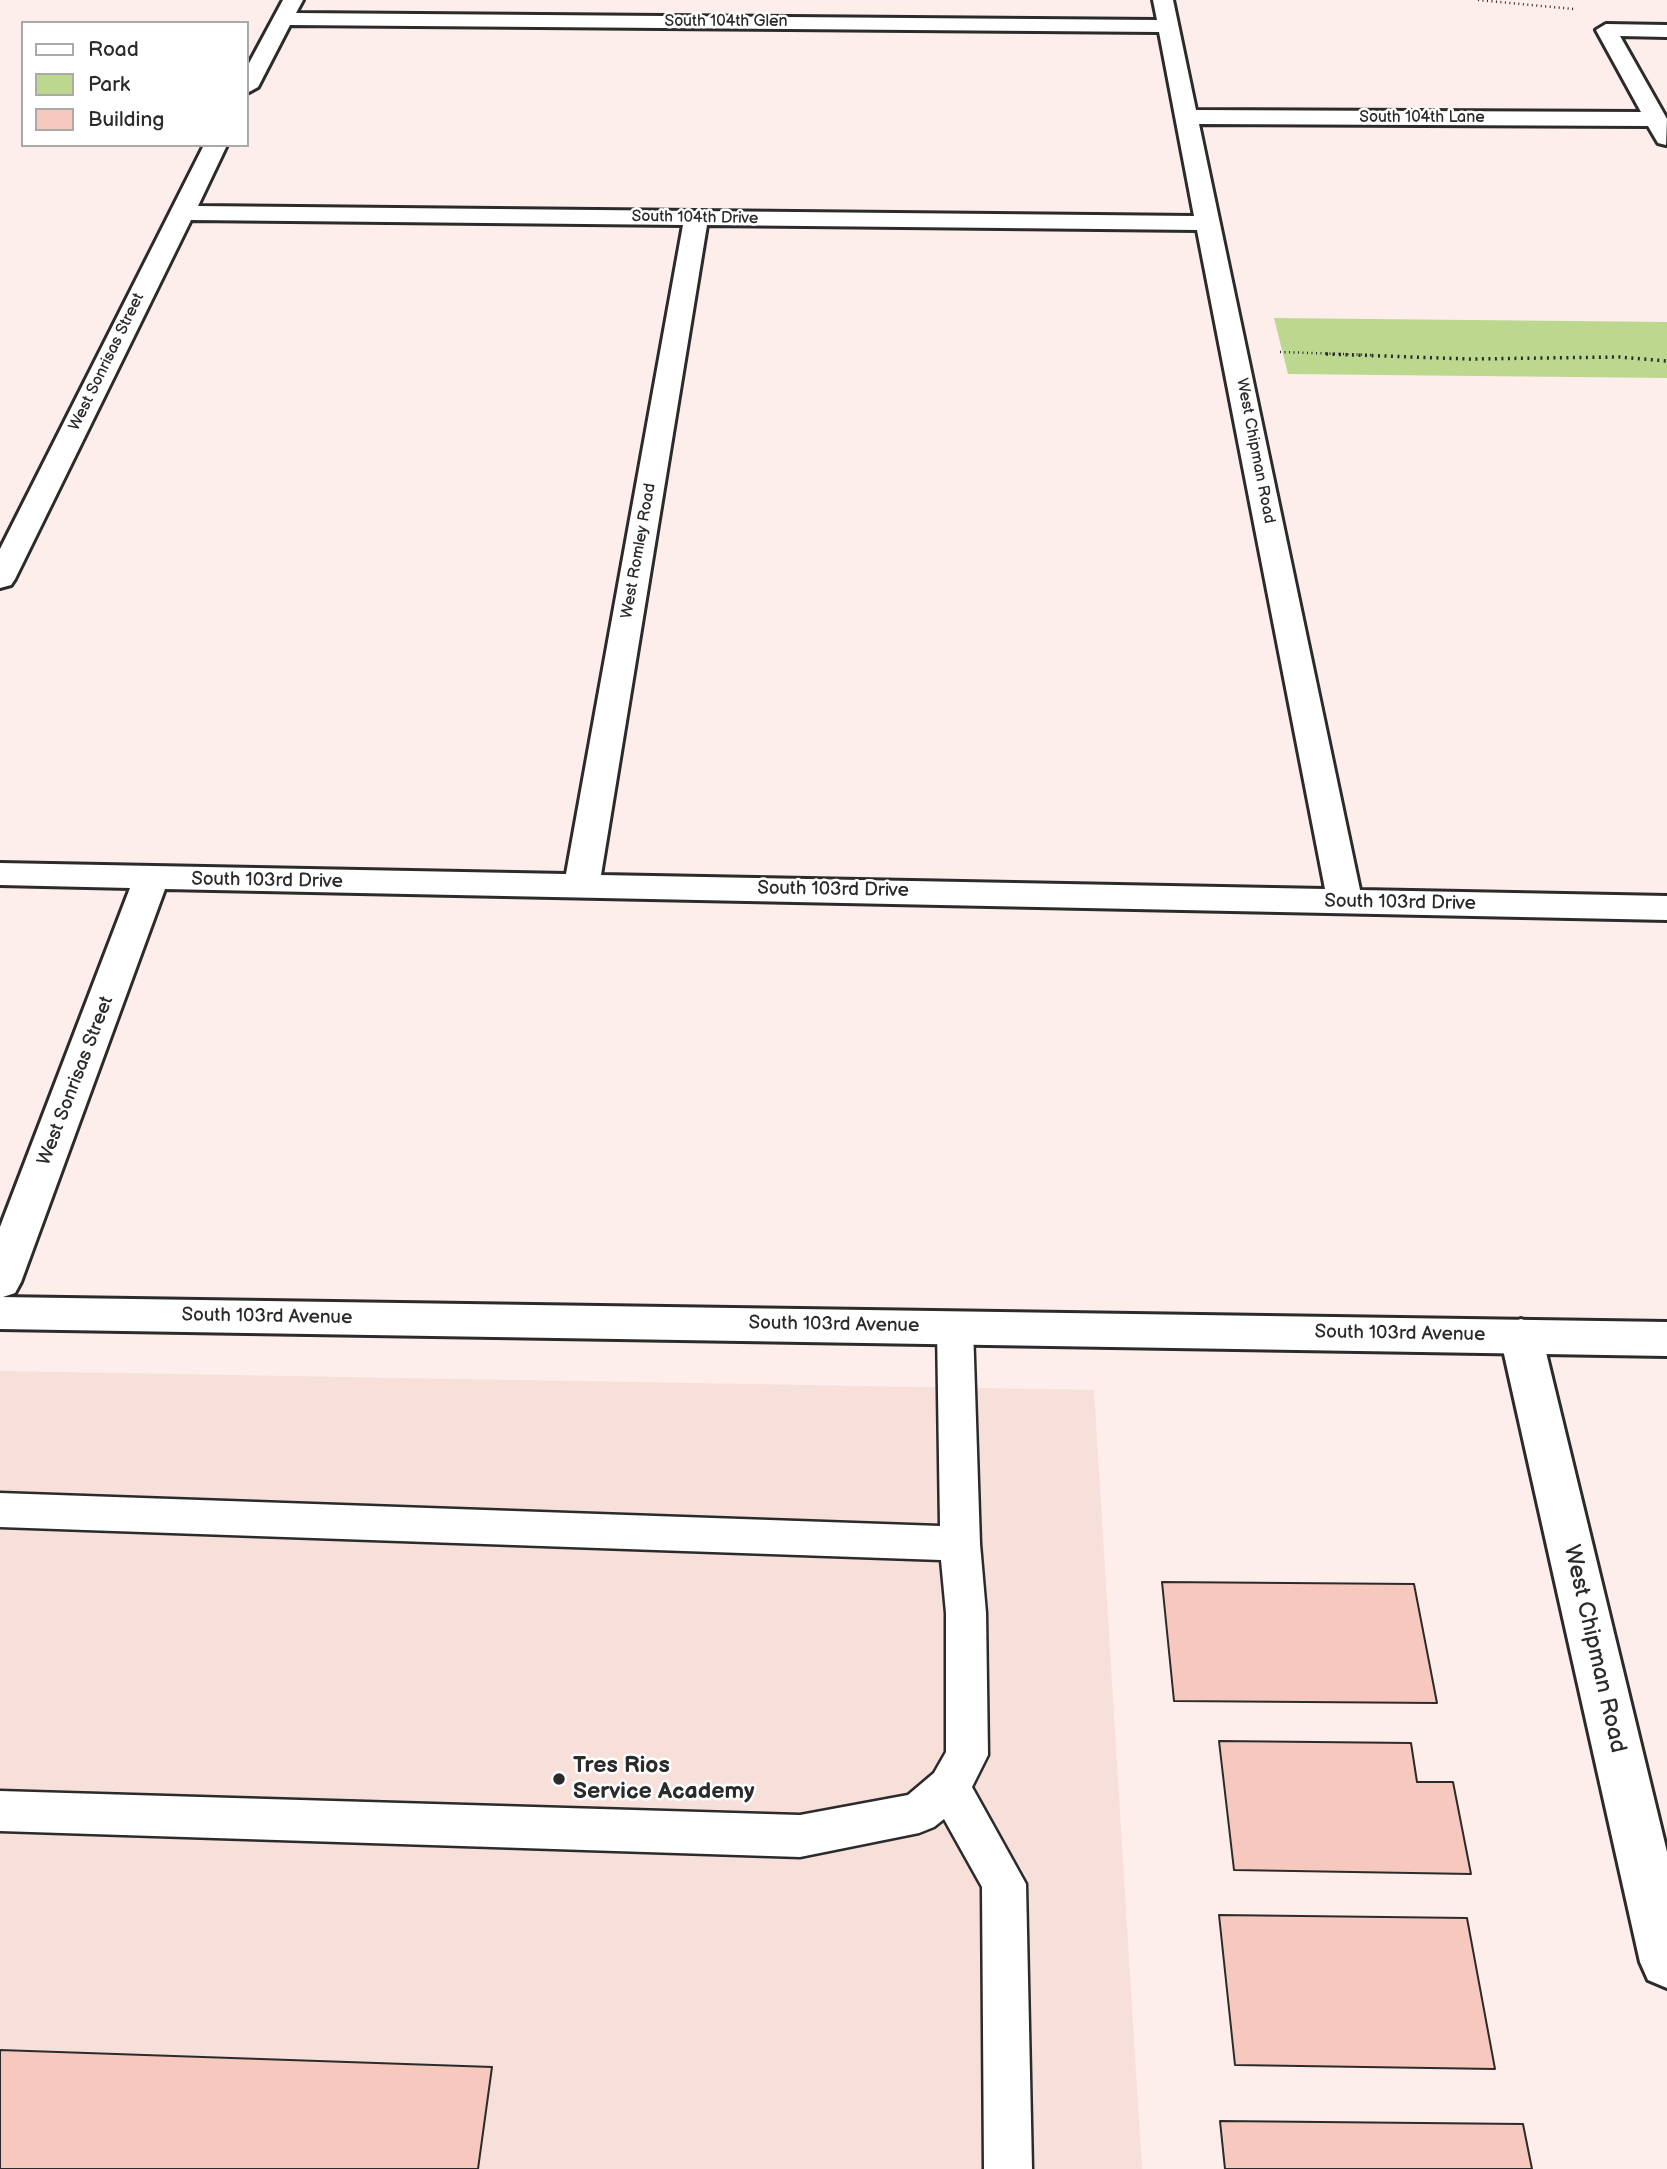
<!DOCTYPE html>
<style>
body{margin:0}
#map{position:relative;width:1667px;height:2169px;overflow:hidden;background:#fdeeec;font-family:"Balsamiq Sans",sans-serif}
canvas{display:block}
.legend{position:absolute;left:21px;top:21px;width:228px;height:126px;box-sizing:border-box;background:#fff;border:2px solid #aaa;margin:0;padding:9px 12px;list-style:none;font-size:21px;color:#2b2b2b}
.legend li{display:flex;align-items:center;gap:14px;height:35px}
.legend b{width:35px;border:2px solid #aaa}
</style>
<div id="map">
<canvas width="1667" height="2169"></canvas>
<ul class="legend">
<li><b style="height:9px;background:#fff"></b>Road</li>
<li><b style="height:19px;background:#bcd78e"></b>Park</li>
<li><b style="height:19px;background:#f7c8be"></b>Building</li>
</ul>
</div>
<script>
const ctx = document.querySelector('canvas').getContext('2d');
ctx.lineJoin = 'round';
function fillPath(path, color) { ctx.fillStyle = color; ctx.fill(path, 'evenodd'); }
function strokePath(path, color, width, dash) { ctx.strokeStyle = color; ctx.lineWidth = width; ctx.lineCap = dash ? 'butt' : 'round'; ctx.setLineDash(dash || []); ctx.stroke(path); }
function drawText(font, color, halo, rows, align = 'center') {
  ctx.font = font + ' "Balsamiq Sans",sans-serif'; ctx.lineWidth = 5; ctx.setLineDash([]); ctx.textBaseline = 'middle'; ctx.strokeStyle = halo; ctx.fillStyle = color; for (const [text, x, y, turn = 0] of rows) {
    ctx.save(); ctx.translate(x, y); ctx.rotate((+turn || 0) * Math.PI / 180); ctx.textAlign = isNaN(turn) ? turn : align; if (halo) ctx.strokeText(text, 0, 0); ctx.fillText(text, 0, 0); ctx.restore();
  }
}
fillPath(new Path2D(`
 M0 1371 1094 1390 1142 2169H0Z`), '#f7dfda');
fillPath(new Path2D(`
 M1274 318 1667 322V378L1288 374Z`), '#bcd78e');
const building = new Path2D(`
 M1162 1582 1414 1584 1437 1703 1174 1701Z
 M1219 1741 1411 1743 1417 1782H1453L1471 1874 1234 1870Z
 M1219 1915 1467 1918 1495 2069 1235 2065Z
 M0 2050 492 2067 478 2169H0Z
 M1220 2121 1523 2124 1532 2169H1225Z`);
fillPath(building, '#f7c8be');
strokePath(building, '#2b2b2b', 2);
const lane = new Path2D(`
 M955 1313 968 1317 973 1327 980 1544 986 1613 988 1755 972 1787 1026 1884 1032 2169H984L982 1887 944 1819 934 1827 919 1833 800 1857 0 1831V1791L800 1815 908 1795 934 1773 946 1752V1613L941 1560 0 1527V1493L940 1526 937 1327 942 1317Z`);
const street = new Path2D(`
 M283 0H303L296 13 1157 20 1153 0H1173L1196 110 1641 112 1596 30 1606 24 1667 25V37L1620 36 1667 119 1666 145 1658 143 1648 126 1199 124 1360 890 1667 896V920L165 889 21 1282 15 1293 0 1298V1227L130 888 0 885V863L566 874 683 225 191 220 15 579 11 585 0 588V549L204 145H227L198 206 1194 216 1159 32 290 25 258 87 247 93V67ZM707 225 1197 230 1325 889 601 875Z
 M1521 1319 1536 1324 1542 1336 1667 1852V1988L1648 1980 1640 1962 1500 1336 1506 1324Z`);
const secondary = new Path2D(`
 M0 1297 1667 1322V1356L0 1329Z`);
strokePath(lane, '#2b2b2b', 5);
strokePath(street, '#2b2b2b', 6);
strokePath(secondary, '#2b2b2b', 6);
strokePath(new Path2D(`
 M1478 0 1574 9
 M1280 352 1373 355`), '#2b2b2b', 2.5, [1, 3.5]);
strokePath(new Path2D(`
 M1326 354 1469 359 1619 357 1667 361`), '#2b2b2b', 3.5, [2, 4.5]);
fillPath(lane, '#fff');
fillPath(street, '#fff');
fillPath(secondary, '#fff');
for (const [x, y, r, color] of [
 [559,1779,7,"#2b2b2b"]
]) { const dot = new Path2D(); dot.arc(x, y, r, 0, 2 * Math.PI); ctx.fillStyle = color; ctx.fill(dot); strokePath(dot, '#fff', 2.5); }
drawText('16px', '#2b2b2b', '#fff', [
 ["South 104th Glen",726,22],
 ["South 104th Lane",1422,118],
 ["South 104th Drive",695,218,1],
 ["West Sonrisas Street",107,362,-64],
 ["West Chipman Road",1255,451,79],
 ["West Romley Road",639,551,-80]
]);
drawText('19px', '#2b2b2b', '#fff', [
 ["South 103rd Drive",267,881,1],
 ["South 103rd Drive",833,890,1],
 ["South 103rd Drive",1400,903,1],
 ["West Sonrisas Street",76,1081,-69],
 ["South 103rd Avenue",267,1317,1],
 ["South 103rd Avenue",834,1325,1],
 ["South 103rd Avenue",1400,1334,1]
]);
drawText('23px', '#2b2b2b', '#fff', [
 ["West Chipman Road",1594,1649,77]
]);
drawText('bold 23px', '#2b2b2b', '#fff', [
 ["Tres Rios",573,1766],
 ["Service Academy",573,1792]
], 'left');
</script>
